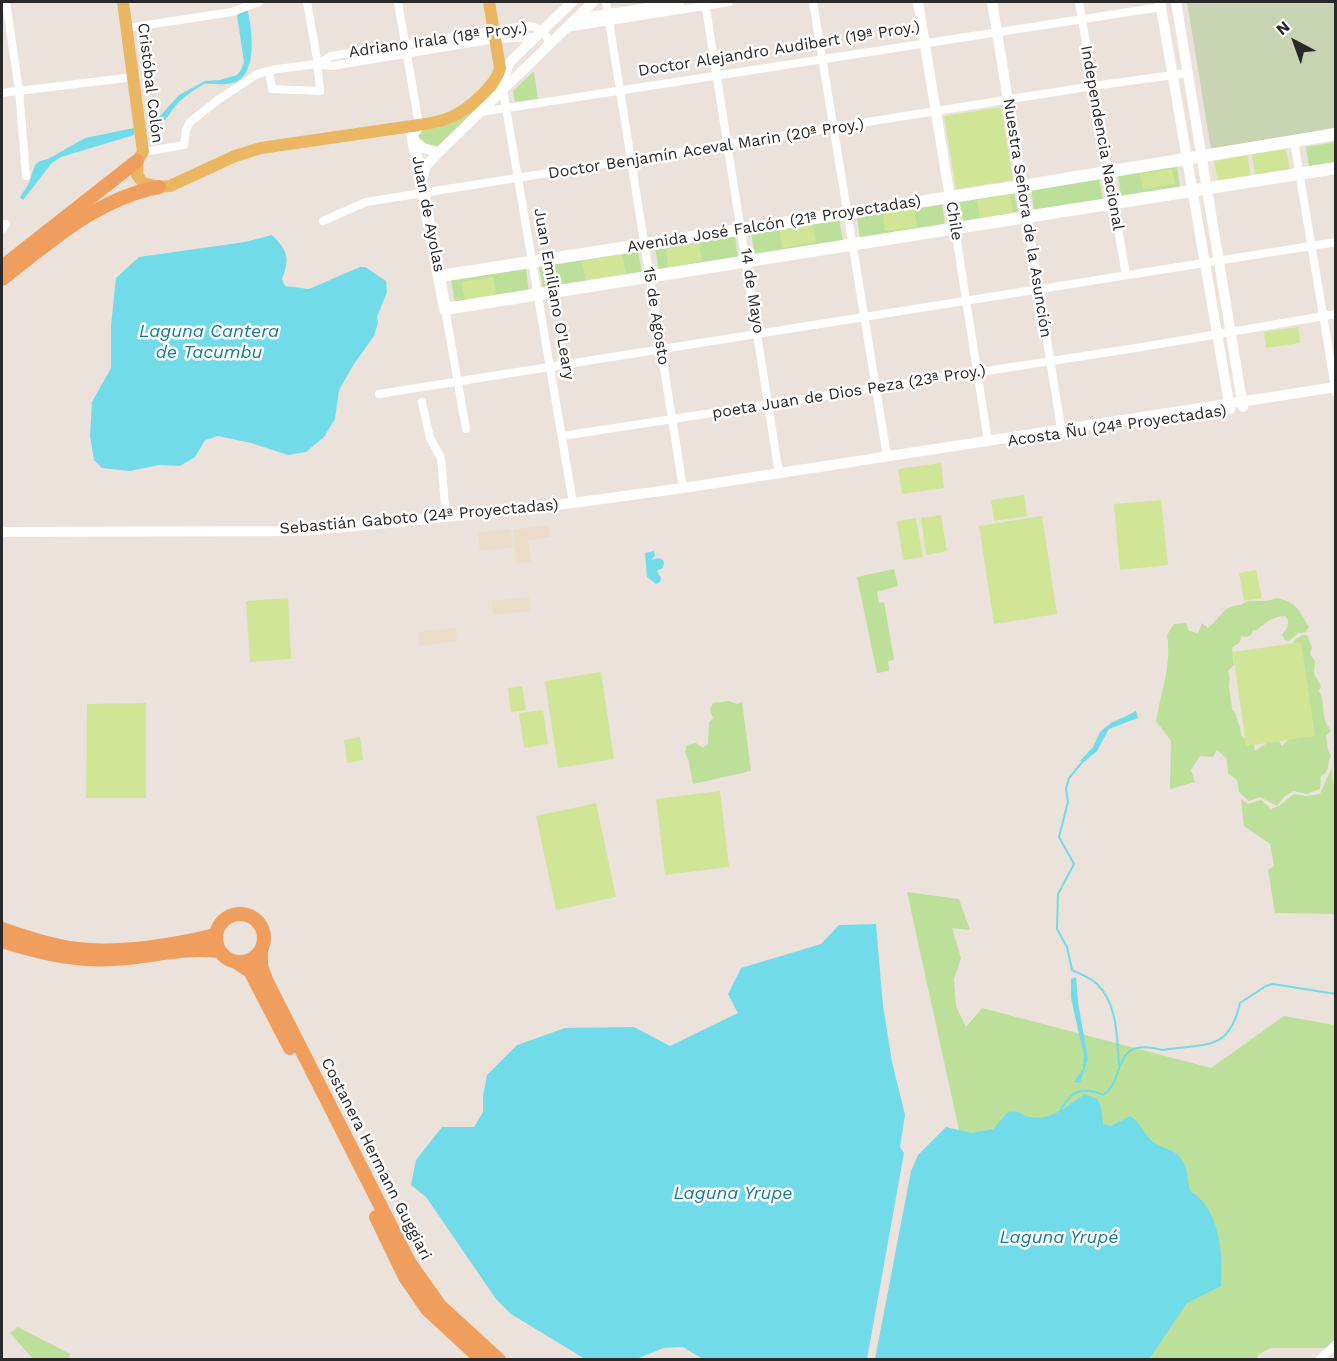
<!DOCTYPE html>
<meta charset="utf-8">
<style>
body{margin:0}
#map{position:relative;width:1337px;height:1361px;overflow:hidden;background:#ebe2db;font-family:"Work Sans",sans-serif}
canvas{display:block}
.frame{position:absolute;inset:0;border:3px solid #292929;pointer-events:none}
.north{position:absolute;left:1265px;top:12px;width:60px;height:60px;-webkit-text-stroke:4px #fff;paint-order:stroke;rotate:319deg;font-size:16px;font-weight:700;line-height:24px;text-align:center;color:#292929}
.north::after{content:'';display:block;margin:auto;width:21px;height:27px;background:#292929;clip-path:polygon(50% 0,100% 100%,50% 72%,0 100%)}
</style>
<div id="map">
<canvas width="1337" height="1361"></canvas>
<div class="frame"></div>
<div class="north">N</div>
</div>
<script>
const ctx = document.querySelector('canvas').getContext('2d');
ctx.lineJoin = 'round';
function fillPath(path, color) { ctx.fillStyle = color; ctx.fill(path, 'evenodd'); }
function strokePath(path, color, width, dash) { ctx.strokeStyle = color; ctx.lineWidth = width; ctx.lineCap = dash ? 'butt' : 'round'; ctx.setLineDash(dash || []); ctx.stroke(path); }
function drawText(font, color, halo, rows, align = 'center') {
  ctx.font = font + ' "Work Sans",sans-serif'; ctx.lineWidth = 5; ctx.setLineDash([]); ctx.textBaseline = 'middle'; ctx.strokeStyle = halo; ctx.fillStyle = color; for (const [text, x, y, turn = 0] of rows) {
    ctx.save(); ctx.translate(x, y); ctx.rotate((+turn || 0) * Math.PI / 180); ctx.textAlign = isNaN(turn) ? turn : align; if (halo) ctx.strokeText(text, 0, 0); ctx.fillText(text, 0, 0); ctx.restore();
  }
}
fillPath(new Path2D(`
 M548 525 551 537 528 541 531 562 516 564 513 530Z
 M511 529 513 548 480 551 477 533Z
 M529 597 531 611 493 615 492 601Z
 M456 627 457 641 419 646 418 632Z`), '#ecddcb');
fillPath(new Path2D(`
 M534 71 538 99 515 102 513 91Z
 M495 84 497 89 437 149C426 147 418 143 416 131L451 124Z
 M1335 142V163L1309 167 1306 147Z
 M1177 167 1180 187 1121 196 1118 176Z
 M1099 177 1103 200 1034 211 1031 189Z
 M1014 191 1018 213 963 222 959 200Z
 M942 203 945 225 860 238 857 217Z
 M839 219 843 241 755 255 751 233Z
 M735 236 738 257 659 271 655 248Z
 M638 251 642 273 543 288 539 266Z
 M526 269 529 292 455 303 451 280Z
 M894 569 898 586 877 592 879 603 884 602 894 660 888 661 889 671 877 673 857 577Z
 M1278 598C1299 604 1298 610 1309 627L1306 632 1298 633 1289 641 1285 640 1282 635 1288 626V620L1285 616C1274 616 1266 622 1257 630H1253L1251 635 1247 637 1241 636 1240 642 1232 648 1234 665 1228 671C1231 678 1229 680 1229 687 1229 694 1232 701 1232 709L1236 714C1237 722 1241 726 1241 735L1245 739H1253L1255 751 1270 741H1279L1282 746 1291 737 1306 735 1310 738 1305 727 1292 648 1294 641 1302 635H1307L1312 647 1310 654 1315 661 1314 674 1321 686 1319 691C1327 704 1319 717 1331 730L1326 736 1328 750 1331 756C1325 767 1333 767 1321 777L1320 789 1307 794 1293 791 1285 796 1277 806 1260 797 1249 801 1239 792 1237 780 1228 773 1227 759 1217 750 1213 757 1200 756 1191 770 1195 782 1170 789 1171 741 1156 721C1161 692 1172 665 1167 635L1174 624 1186 623 1189 631 1198 633 1202 623 1208 628C1220 619 1224 604 1241 605 1248 599 1253 601 1262 601 1267 601 1273 599 1278 598Z
 M729 701 737 704 742 702 751 771 693 784 688 758 685 753 687 745 696 743 703 748 708 744 709 723 713 718 710 710 713 703Z
 M1332 767 1333 783 1336 786 1335 914 1275 913 1268 870 1274 866 1270 844 1244 826 1241 799 1248 804 1261 800 1271 809 1279 806 1294 794 1306 796 1320 794Z
 M907 892 959 899 970 930 952 928 961 958 954 979 956 1006 966 1027 982 1008 1211 1068 1284 1016 1335 1025V1348H1271L1259 1354 1256 1360 1009 1359Z
 M18 1327 70 1354 69 1359H33L10 1333Z`), '#bce09a');
fillPath(new Path2D(`
 M1187 2H1335V128L1211 149Z`), '#c8d4b3');
fillPath(new Path2D(`
 M1001 107 1013 180 956 189 944 116Z
 M1286 149 1290 170 1255 175 1252 154Z
 M1247 155 1251 176 1218 182 1214 161Z
 M1172 169 1175 184 1143 189 1140 174Z
 M1010 195 1013 213 980 219 977 200Z
 M914 209 917 227 885 231 883 214Z
 M813 225 816 242 782 248 780 230Z
 M699 243 702 261 668 267 666 249Z
 M622 254 626 276 586 282 582 261Z
 M493 277 496 295 465 300 462 282Z
 M1298 327 1300 343 1266 348 1264 332Z
 M941 463 944 488 902 494 898 469Z
 M1024 495 1027 516 994 521 991 500Z
 M1161 500 1168 565 1120 570 1114 504Z
 M941 515 947 551 926 555 921 518Z
 M1042 516 1057 614 994 624 979 526Z
 M916 518 923 557 903 560 897 521Z
 M1256 570 1262 598 1244 601 1239 573Z
 M288 598 291 659 250 662 246 601Z
 M1301 642 1315 736 1246 746 1233 652Z
 M601 672 614 759 558 768 545 681Z
 M522 686 526 710 511 712 508 688Z
 M146 703V798H86L87 704Z
 M543 710 548 744 524 748 519 713Z
 M360 737 363 760 347 763 344 740Z
 M720 791 729 867 665 875 656 799Z
 M596 803 616 897 556 910 536 816Z`), '#d0e696');
fillPath(new Path2D(`
 M247 8C252 27 258 72 236 82 225 86 215 83 204 84 196 89 187 94 180 101 169 111 166 127 148 129V121L161 115 179 95 205 81 220 80 237 75 241 70 244 62 237 15Z
 M134 128V135L61 157 52 163 23 200 20 197 29 183 35 165 40 161 48 159 85 138Z
 M272 235C288 251 290 258 282 279L285 286 309 289 360 267H365L386 281 387 292 377 317 378 322 374 336 354 364 339 390 335 419 324 437 306 452 288 455 251 443 218 436 205 440 195 457 180 466 159 465 130 471 102 468 94 460 90 436 92 402 111 368V326L116 278 139 257 245 242Z
 M654 551 655 556 651 560 658 558 663 560 664 563 663 568 657 571 661 578 660 582 656 584 647 577 645 553Z
 M1136 711 1138 718 1109 729 1097 751 1084 762 1080 761 1093 747 1100 732 1107 726Z
 M876 924 883 1006 892 1062 905 1115 900 1147 904 1153 867 1359H703L683 1347 664 1348 636 1359H585L511 1314 496 1299 426 1197 411 1185 416 1160 442 1127H474L483 1112V1096L487 1075 517 1045 565 1028 634 1027 670 1046 738 1013 728 994 741 968 821 944 839 925Z
 M1076 977 1078 1002 1088 1059 1080 1083 1074 1082 1083 1069 1084 1056 1071 998V979Z
 M1085 1094 1097 1099 1101 1106 1103 1124 1111 1126 1130 1116C1141 1123 1143 1133 1152 1141 1158 1147 1167 1148 1174 1152 1188 1160 1187 1178 1190 1191 1221 1210 1223 1254 1221 1286L1187 1303 1149 1359H875L911 1171 918 1155 946 1127 972 1133 993 1129 1008 1112C1021 1110 1020 1115 1030 1117 1054 1121 1067 1105 1085 1094Z`), '#72dbe9');
strokePath(new Path2D(`
 M1111 724 1122 719
 M1084 760 1069 778 1066 789 1068 802 1059 837 1074 864 1058 894 1057 929 1067 947 1072 970C1080 974 1091 978 1097 984 1118 1004 1117 1039 1119 1065
 M1058 1114C1070 1093 1079 1084 1103 1095 1127 1079 1110 1036 1162 1050 1204 1043 1229 1053 1240 1003L1266 986 1273 984 1336 994`), '#72dbe9', 2);
strokePath(new Path2D(`
 M6 2 19 90 26 176
 M398 2 419 125
 M606 2 683 488
 M705 2 779 474
 M813 2 887 456
 M1079 2 1126 275
 M577 18 680 2
 M127 28 232 12 259 2
 M566 28 729 2
 M318 64 331 56 525 26C536 26 544 29 548 40L547 47
 M269 71 272 89 320 91 317 59 307 2
 M503 90 573 503
 M2 93 134 77
 M481 112 1161 7
 M1294 141 1336 393
 M143 152 184 145 186 130 190 122 218 100 257 74 277 69 317 64 332 66 495 39 536 37
 M1027 216 1062 434
 M323 221 366 202 1093 86 1188 73
 M2 229 6 224
 M955 229 988 441
 M445 309 466 429
 M379 394 1336 242
 M422 402 430 438 441 458 446 517
 M562 436 1136 348 1336 314
 M1319 1360 1336 1344`), '#fff', 8);
strokePath(new Path2D(`
 M918 2 955 229
 M992 2 1027 216
 M1160 2 1230 409
 M1176 2 1243 407
 M503 90 505 74 510 62 572 2
 M414 140 423 148 439 152
 M422 180 426 166 436 155 593 2
 M2 532 302 531 398 522 573 503 683 488 1336 387`), '#fff', 10);
strokePath(new Path2D(`
 M419 125 412 134 445 309 1336 168
 M440 276 1022 186 1336 134`), '#fff', 12);
strokePath(new Path2D(`
 M123 2 143 152 137 161V175L143 183 159 187 170 186 235 156 261 148 419 125C430 123 441 122 451 117 467 111 497 84 500 68L489 2`), '#eab661', 12);
strokePath(new Path2D(`
 M2 267 137 161
 M2 279C50 242 98 198 159 187
 M216 938a24 24 0 1 1 48 0a24 24 0 1 1-48 0Z
 M2 929C26 937 52 946 78 949 119 954 175 945 215 935
 M2 941C43 954 82 963 126 958 157 955 188 947 219 951
 M261 950V966L267 982 409 1262 440 1306 499 1360
 M236 962 250 971 290 1048
 M376 1217 405 1277 427 1309 482 1360`), '#f09e5e', 14);
drawText('16px', '#292929', '#fff', [
 ["Adriano Irala (18ª Proy.)",438,40,-8],
 ["Doctor Alejandro Audibert (19ª Proy.)",779,49,-9],
 ["Cristóbal Colón",150,83,83],
 ["Independencia Nacional",1102,138,80],
 ["Doctor Benjamín Aceval Marin (20ª Proy.)",706,149,-9],
 ["Juan de Ayolas",428,214,79],
 ["Nuestra Señora de la Asunción",1027,218,81],
 ["Chile",954,221,81],
 ["Avenida José Falcón (21ª Proyectadas)",774,224,-9],
 ["14 de Mayo",752,291,81],
 ["Juan Emiliano O'Leary",554,294,80],
 ["15 de Agosto",656,316,81],
 ["poeta Juan de Dios Peza (23ª Proy.)",849,392,-9],
 ["Acosta Ñu (24ª Proyectadas)",1117,426,-8],
 ["Sebastián Gaboto (24ª Proyectadas)",419,517,-5],
 ["Costanera Hermann Guggiari",376,1159,63]
]);
drawText('italic 18px', '#137a94', '#fff', [
 ["Laguna Cantera",209,332],
 ["de Tacumbu",209,353],
 ["Laguna Yrupe",733,1194],
 ["Laguna Yrupé",1059,1238]
]);
</script>
